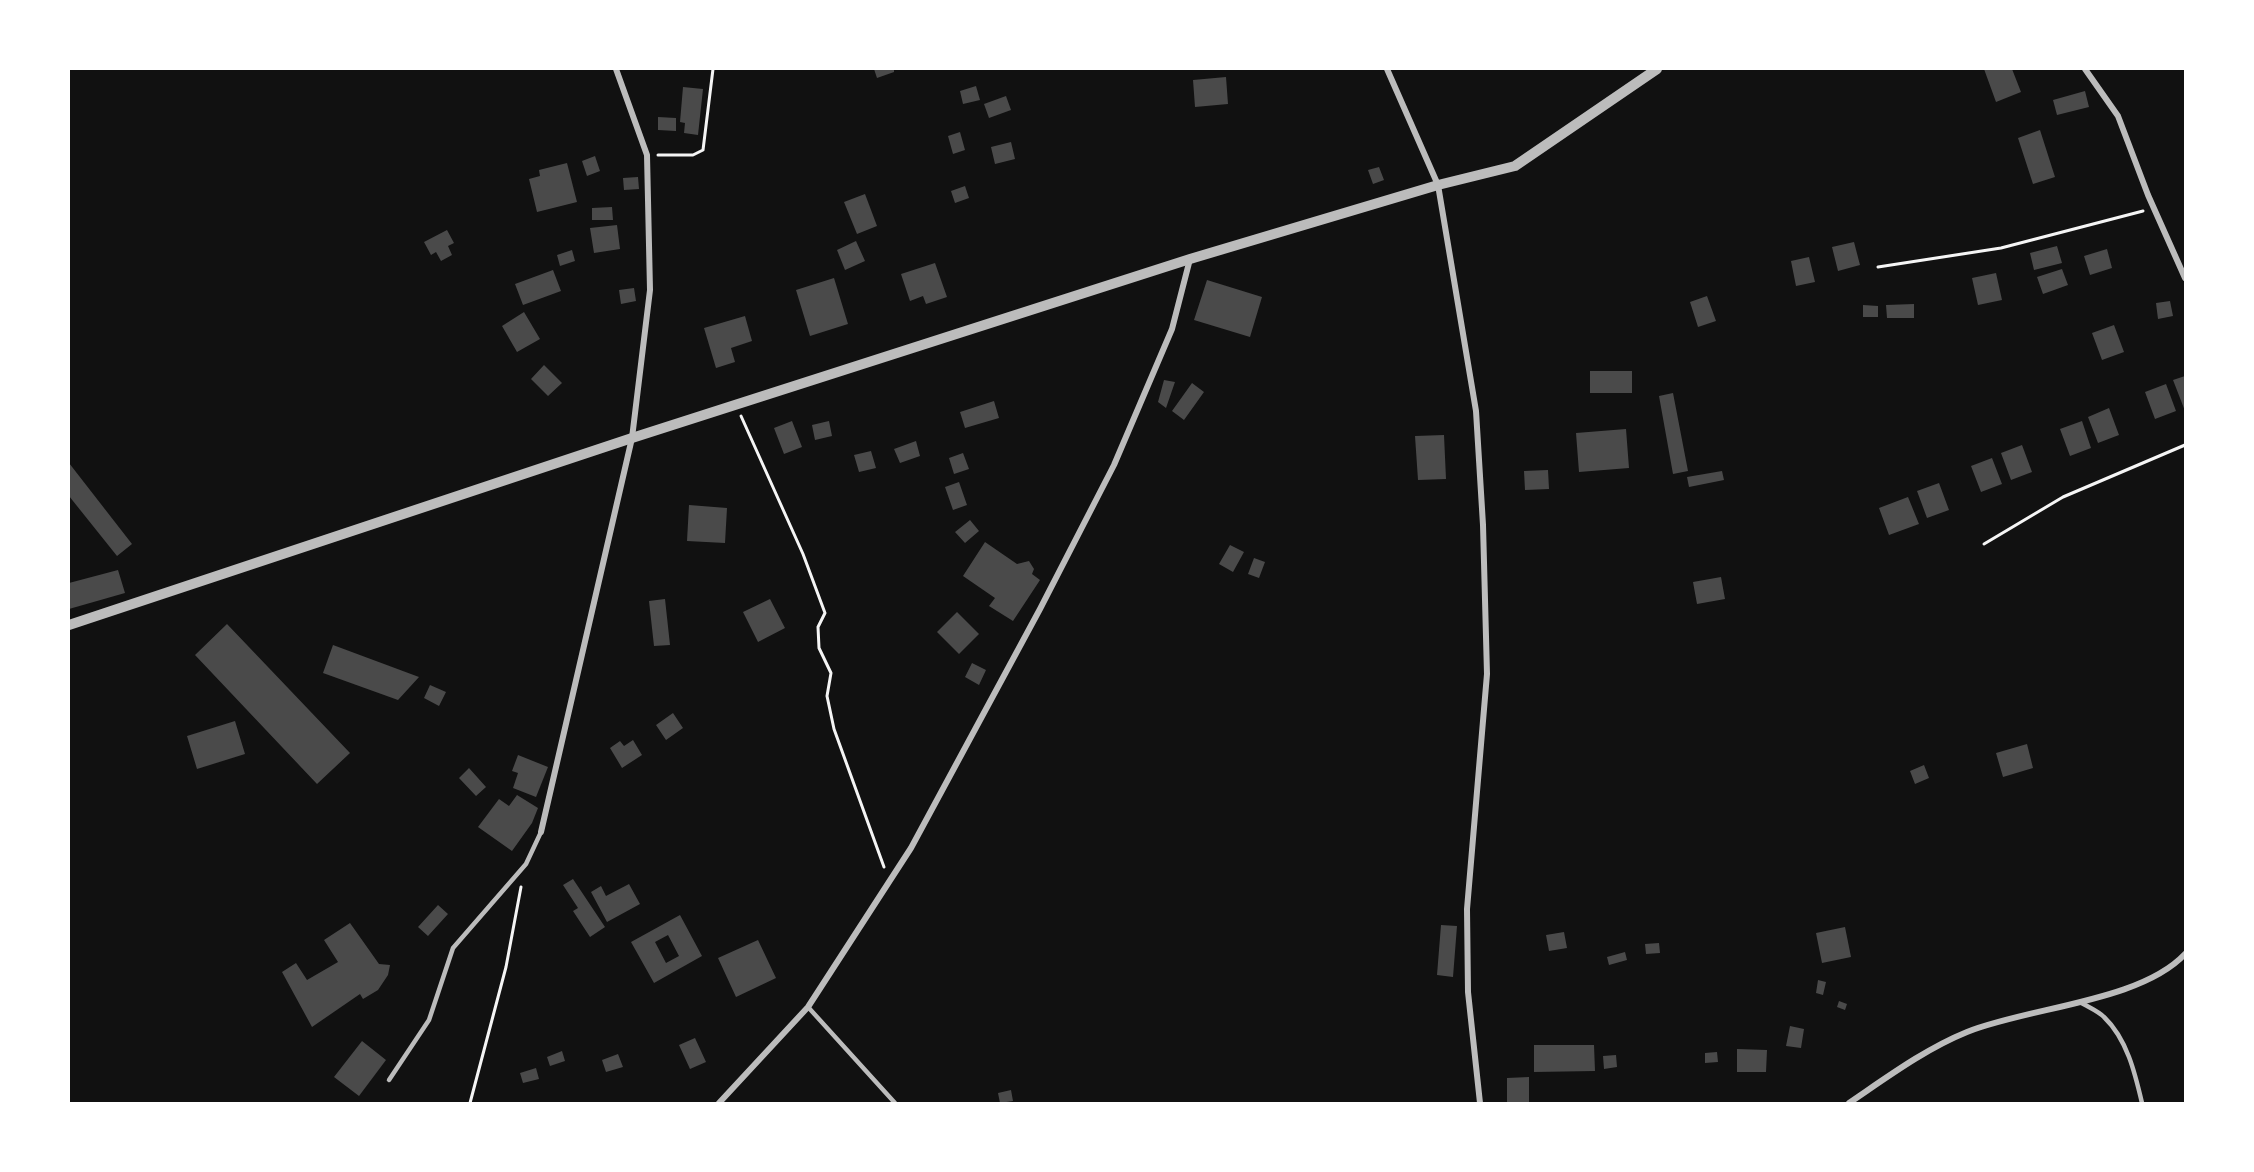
<!DOCTYPE html>
<style>
body{margin:0}
#map{position:relative;width:2254px;height:1172px;overflow:hidden;background:#111;font-family:Inter,sans-serif}
canvas{display:block}
.frame{position:absolute;inset:0;border:70px solid #fff;pointer-events:none}
</style>
<div id="map">
<canvas width="2254" height="1172"></canvas>
<div class="frame"></div>
</div>
<script>
const ctx = document.querySelector('canvas').getContext('2d');
ctx.lineJoin = 'round';
function fillPath(path, color) { ctx.fillStyle = color; ctx.fill(path, 'evenodd'); }
function strokePath(path, color, width, dash) { ctx.strokeStyle = color; ctx.lineWidth = width; ctx.lineCap = dash ? 'butt' : 'round'; ctx.setLineDash(dash || []); ctx.stroke(path); }
fillPath(new Path2D(`
 M874 69H894V72L877 78Z
 M1984 69H2012L2021 92 1996 102Z
 M1226 77 1228 104 1195 107 1193 80Z
 M976 86 980 100 963 104 960 91Z
 M683 87 703 89 698 135 684 133 685 123 680 122Z
 M2085 91 2089 107 2057 115 2053 100Z
 M1006 96 1011 110 989 118 984 104Z
 M658 117 676 118V131L658 130Z
 M2040 130 2055 177 2033 184 2018 138Z
 M960 132 965 150 953 154 948 136Z
 M1011 142 1015 159 995 164 991 147Z
 M595 156 600 171 587 176 582 161Z
 M567 163 577 202 537 212 529 179 540 176 539 170Z
 M1379 167 1384 180 1373 184 1368 170Z
 M638 177 639 189 624 190 623 178Z
 M965 186 969 198 955 203 951 191Z
 M865 194 877 226 857 234 844 202Z
 M612 207 613 220H592V208Z
 M617 225 620 249 594 253 590 228Z
 M447 230 454 243 448 246 452 255 441 261 436 252 431 255 424 242Z
 M856 241 865 261 845 270 837 250Z
 M1854 242 1860 265 1838 271 1832 247Z
 M2057 246 2062 263 2034 270 2030 253Z
 M2107 249 2112 268 2090 275 2084 256Z
 M572 250 575 261 560 266 557 255Z
 M1809 257 1815 282 1796 286 1791 261Z
 M935 263 947 297 926 304 923 296 910 301 901 274Z
 M2062 269 2068 285 2043 294 2037 277Z
 M553 270 561 291 523 305 515 284Z
 M1996 273 2002 300 1978 305 1972 278Z
 M834 278 848 324 810 336 796 290Z
 M1207 280 1262 297 1250 337 1194 320Z
 M634 288 636 301 621 304 619 290Z
 M1707 296 1716 321 1698 327 1690 302Z
 M2170 301 2173 316 2158 319 2156 303Z
 M1914 304V318H1887L1886 305Z
 M1863 305 1878 306V317H1863Z
 M524 312 540 339 517 352 502 326Z
 M745 316 752 341 731 348 735 362 716 368 704 328Z
 M2114 325 2124 352 2102 360 2092 333Z
 M544 365 562 383 548 396 531 379Z
 M1590 371H1632V393H1590Z
 M2185 376V411L2173 380Z
 M1164 380 1175 382 1166 408 1158 402Z
 M1192 383 1204 392 1184 420 1172 411Z
 M2166 384 2176 411 2155 419 2145 392Z
 M1673 393 1688 471 1673 474 1659 396Z
 M994 401 999 418 965 428 960 412Z
 M2109 408 2119 435 2098 443 2088 417Z
 M792 421 802 447 784 454 774 428Z
 M829 421 832 436 815 440 812 425Z
 M2082 421 2091 448 2070 456 2060 429Z
 M1626 429 1629 468 1579 472 1576 433Z
 M1444 435 1446 479 1418 480 1415 436Z
 M916 441 920 456 900 463 894 449Z
 M2022 445 2032 472 2011 480 2001 453Z
 M871 451 876 468 859 472 854 455Z
 M963 453 969 469 954 474 949 458Z
 M1992 458 2002 484 1981 492 1971 466Z
 M69 463 132 544 117 556 69 496Z
 M1548 470 1549 489 1525 490 1524 471Z
 M1722 471 1724 480 1689 487 1687 477Z
 M959 482 967 505 953 510 945 487Z
 M1939 483 1949 510 1927 518 1917 491Z
 M1908 497 1919 524 1889 535 1879 508Z
 M689 505 727 508 725 543 687 541Z
 M970 520 979 531 965 543 955 532Z
 M985 542 1017 564 1029 561 1034 569 1032 574 1040 580 1013 621 989 606 995 598 963 576Z
 M1230 545 1244 552 1233 572 1219 564Z
 M1254 558 1265 562 1259 578 1248 574Z
 M118 570 125 593 69 609V583Z
 M1721 577 1725 599 1697 604 1693 582Z
 M665 599 670 645 654 646 649 601Z
 M770 599 785 628 758 642 743 612Z
 M957 612 979 634 959 654 937 632Z
 M227 624 350 753 317 784 195 655Z
 M333 645 419 677 398 700 323 673Z
 M972 663 986 670 979 685 965 677Z
 M430 685 446 692 439 706 424 698Z
 M673 713 683 728 666 740 656 725Z
 M235 721 245 754 197 769 187 736Z
 M633 740 642 755 622 768 610 748 620 741 624 746Z
 M2027 744 2033 768 2003 777 1996 753Z
 M518 755 548 767 536 797 513 788 518 773 512 771Z
 M1924 765 1929 778 1915 784 1910 771Z
 M469 768 486 787 476 796 459 778Z
 M517 795 538 808 532 823 512 851 478 827 499 799 509 806Z
 M573 879 605 927 590 937 573 911 578 908 563 885Z
 M629 884 640 904 607 922 591 892 601 886 606 896Z
 M438 905 448 914 428 936 418 927Z
 M680 915 702 956 654 983 631 942ZM668 935 679 956 666 963 655 942Z
 M350 923 379 964 390 965 388 975 378 990 363 999 360 994 312 1027 282 972 296 963 307 980 338 962 324 940Z
 M1441 925 1457 926 1453 977 1437 975Z
 M1845 927 1851 957 1822 963 1816 933Z
 M1564 932 1567 948 1549 951 1546 935Z
 M758 940 776 978 736 997 718 958Z
 M1659 943 1660 953 1646 954 1645 944Z
 M1625 952 1627 960 1609 965 1607 957Z
 M1818 980 1826 982 1823 995 1816 993Z
 M1839 1001 1847 1004 1845 1010 1837 1007Z
 M1790 1026 1804 1029 1801 1048 1786 1046Z
 M695 1038 706 1062 690 1069 679 1045Z
 M362 1041 386 1060 359 1096 334 1077Z
 M1534 1045H1594L1595 1071 1534 1072Z
 M1737 1049 1767 1050 1766 1072H1737Z
 M562 1051 565 1061 550 1066 547 1057Z
 M1717 1052 1718 1062 1705 1063V1053Z
 M618 1054 623 1067 606 1072 602 1060Z
 M1616 1055 1617 1067 1604 1069 1603 1056Z
 M536 1068 539 1079 523 1083 520 1073Z
 M1529 1077V1103H1507V1078Z
 M1011 1090 1013 1101 1000 1103 998 1093Z`), '#4a4a4a');
strokePath(new Path2D(`
 M658 155H693L703 150 713 69
 M1878 267 2001 248 2143 211
 M741 416 803 554 825 613 818 627 819 648 831 673 827 696 834 729 884 867
 M1984 544 2063 497 2185 445
 M470 1103 506 967 521 887`), '#f5f5f5', 3);
strokePath(new Path2D(`
 M2080 1002C2088 1007 2098 1011 2104 1017 2127 1039 2135 1073 2142 1103
 M808 1007 895 1103
 M389 1080 429 1020 453 948 526 864 541 832`), '#bcbcbc', 4.5);
strokePath(new Path2D(`
 M1387 69 1438 185 1476 411 1483 525 1487 674 1467 909 1468 992 1480 1103
 M2085 69 2118 116 2148 195 2185 278
 M541 832 632 438 650 290 647 155 616 69
 M719 1103 808 1007 911 848 1040 609 1114 465 1172 329 1190 259
 M1849 1103C1886 1078 1925 1049 1967 1032 2029 1007 2140 1002 2185 954`), '#bcbcbc', 6);
strokePath(new Path2D(`
 M69 625 632 438 1190 259 1438 185 1515 166 1657 69`), '#bcbcbc', 10);
</script>
